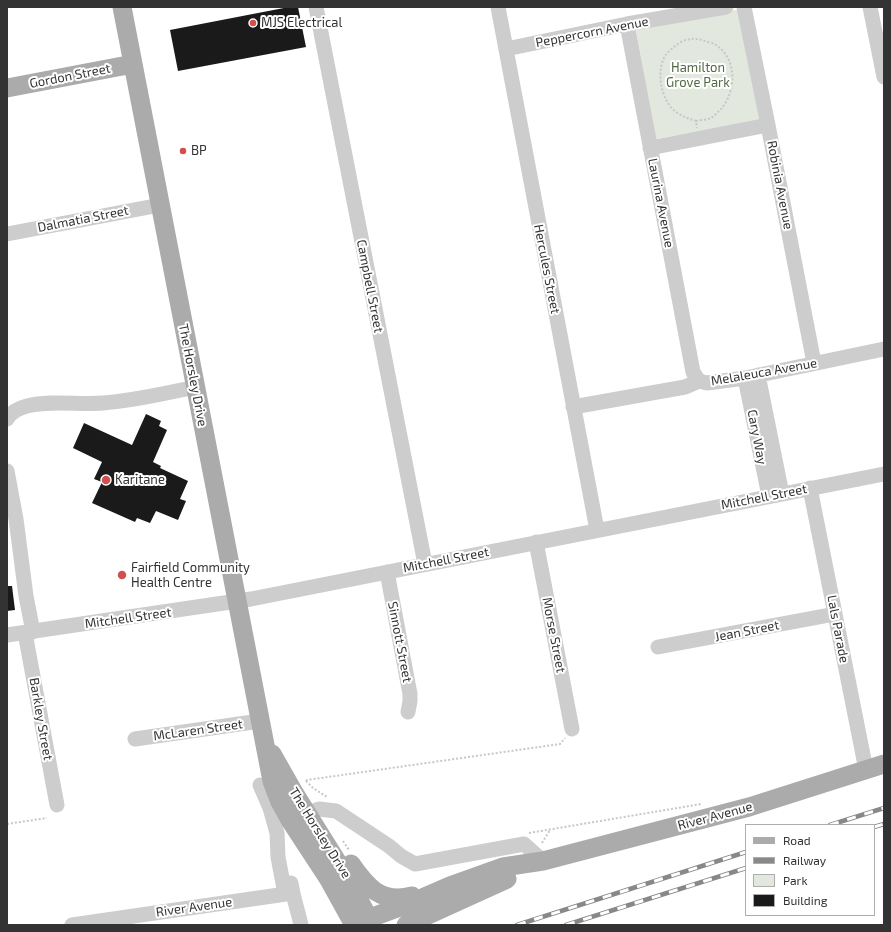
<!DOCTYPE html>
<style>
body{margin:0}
#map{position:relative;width:891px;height:932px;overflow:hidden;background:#fff;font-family:"Exo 2",sans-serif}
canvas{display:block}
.frame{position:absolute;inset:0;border:8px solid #333;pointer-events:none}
.legend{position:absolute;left:745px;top:824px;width:130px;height:92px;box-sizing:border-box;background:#fff;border:1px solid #adadad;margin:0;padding:5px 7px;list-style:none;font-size:12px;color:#333}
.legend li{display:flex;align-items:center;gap:8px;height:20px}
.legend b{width:20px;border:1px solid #adadad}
</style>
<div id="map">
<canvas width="891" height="932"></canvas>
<div class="frame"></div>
<ul class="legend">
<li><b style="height:5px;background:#ababab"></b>Road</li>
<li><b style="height:5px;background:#888"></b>Railway</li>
<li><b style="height:11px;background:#e2e8dd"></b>Park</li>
<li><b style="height:11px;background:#1a1a1a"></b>Building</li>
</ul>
</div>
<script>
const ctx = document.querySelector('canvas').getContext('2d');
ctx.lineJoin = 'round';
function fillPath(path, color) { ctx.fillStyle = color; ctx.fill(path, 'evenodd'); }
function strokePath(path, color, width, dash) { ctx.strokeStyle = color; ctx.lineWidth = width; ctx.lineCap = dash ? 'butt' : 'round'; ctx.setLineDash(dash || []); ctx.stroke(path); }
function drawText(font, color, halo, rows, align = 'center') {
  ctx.font = font + ' "Exo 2",sans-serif'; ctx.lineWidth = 4; ctx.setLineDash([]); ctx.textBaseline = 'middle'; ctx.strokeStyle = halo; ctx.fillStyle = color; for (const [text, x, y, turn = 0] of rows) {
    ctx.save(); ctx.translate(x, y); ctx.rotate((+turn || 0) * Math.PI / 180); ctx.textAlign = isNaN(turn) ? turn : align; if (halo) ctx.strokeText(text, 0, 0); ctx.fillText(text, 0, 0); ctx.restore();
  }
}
fillPath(new Path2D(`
 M740 9 761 120 656 139 636 30Z`), '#e2e8dd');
fillPath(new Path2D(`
 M289 7H298L306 47 178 71 170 30Z
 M146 414 161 421 159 426 167 430 153 462 161 466 160 468 188 481 180 499 186 501 178 520 156 511 150 523 137 518 135 522 92 503 102 482 94 479 102 462 73 448 84 423 132 445Z
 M7 586H12L15 610 7 611Z`), '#1a1a1a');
strokePath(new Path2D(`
 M696 121C700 120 707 120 711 118 713 117 716 114 718 112 736 96 739 60 716 45 713 43 708 42 705 41 697 38 689 38 681 42 675 46 669 50 665 56 657 70 660 93 670 106 676 114 686 118 696 121L697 128
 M306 781 313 788 327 797
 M306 781 307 780 560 744 565 738
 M7 824 47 818
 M529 833 701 804
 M343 841 349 850
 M542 843 550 830`), '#c7c7c7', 2, [2, 2]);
strokePath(new Path2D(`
 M316 7 425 564
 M498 7 597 530
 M744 7 768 125 814 363
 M870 7 884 77
 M627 24 693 372 699 381
 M506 49 627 24 726 7
 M650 148 768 125
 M7 234 160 205
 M758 375 782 494
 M745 378 769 496
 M573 407 685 387 699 381 707 383 745 378 884 349
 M7 419C11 412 19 408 27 406 51 400 78 405 103 403 134 401 165 393 196 387
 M7 471 16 519 26 596 33 632
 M810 488 866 770
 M536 542 572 729
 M387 572 410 694V701L408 712
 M25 633 57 805
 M7 635 251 599 884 474
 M658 647 835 614
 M135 739 260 721
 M260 785 270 808 277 833 278 857 285 894
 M307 814 319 809 336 811 389 846 401 856 415 864 524 844 543 861
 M291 883C293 897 298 911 301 925
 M72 925 293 893`), '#cdcdcd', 15);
strokePath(new Path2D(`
 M122 7 272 781 280 802 290 820 328 878 354 925
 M7 88 133 64
 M272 754 293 791 348 879 372 925
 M351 864C367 887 381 904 412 896
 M354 924 413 902 450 886 503 867 543 861 749 807 884 764
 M406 925 507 879`), '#ababab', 19);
const rail = new Path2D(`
 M830 825 884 808
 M874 827 884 824
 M517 925 746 852
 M566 925 746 868`);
strokePath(rail, '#888', 4.5);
strokePath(rail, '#fff', 3, [9]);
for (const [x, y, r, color] of [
 [253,23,4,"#d14f4e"],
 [183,151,4,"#d14f4e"],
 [106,480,5,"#d14f4e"],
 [122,575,5,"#d14f4e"]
]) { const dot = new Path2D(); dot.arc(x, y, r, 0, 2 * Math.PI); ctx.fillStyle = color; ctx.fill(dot); strokePath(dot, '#fff', 1.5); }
drawText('13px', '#333', '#fff', [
 ["MJS Electrical",261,23],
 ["BP",191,151],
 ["Karitane",115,480],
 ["Fairfield Community",131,568],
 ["Health Centre",131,583]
], 'left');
drawText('13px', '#333', '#fff', [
 ["Peppercorn Avenue",592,32,-11],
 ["Gordon Street",70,76,-11],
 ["Robinia Avenue",780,185,79],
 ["Laurina Avenue",661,203,79],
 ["Dalmatia Street",83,219,-11],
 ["Hercules Street",547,269,79],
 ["Campbell Street",370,286,79],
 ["Melaleuca Avenue",764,372,-10],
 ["The Horsley Drive",193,375,79],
 ["Cary Way",757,437,79],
 ["Mitchell Street",764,497,-11],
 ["Mitchell Street",446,560,-11],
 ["Mitchell Street",128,618,-8],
 ["Lals Parade",838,629,79],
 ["Jean Street",747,631,-11],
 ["Morse Street",554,635,79],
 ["Sinnott Street",400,642,79],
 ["Barkley Street",41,719,80],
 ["McLaren Street",198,730,-8],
 ["River Avenue",715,816,-15],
 ["The Horsley Drive",320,833,58],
 ["River Avenue",194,907,-8]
]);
drawText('13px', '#536a45', '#fff', [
 ["Hamilton",698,68],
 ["Grove Park",698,83]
]);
</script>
